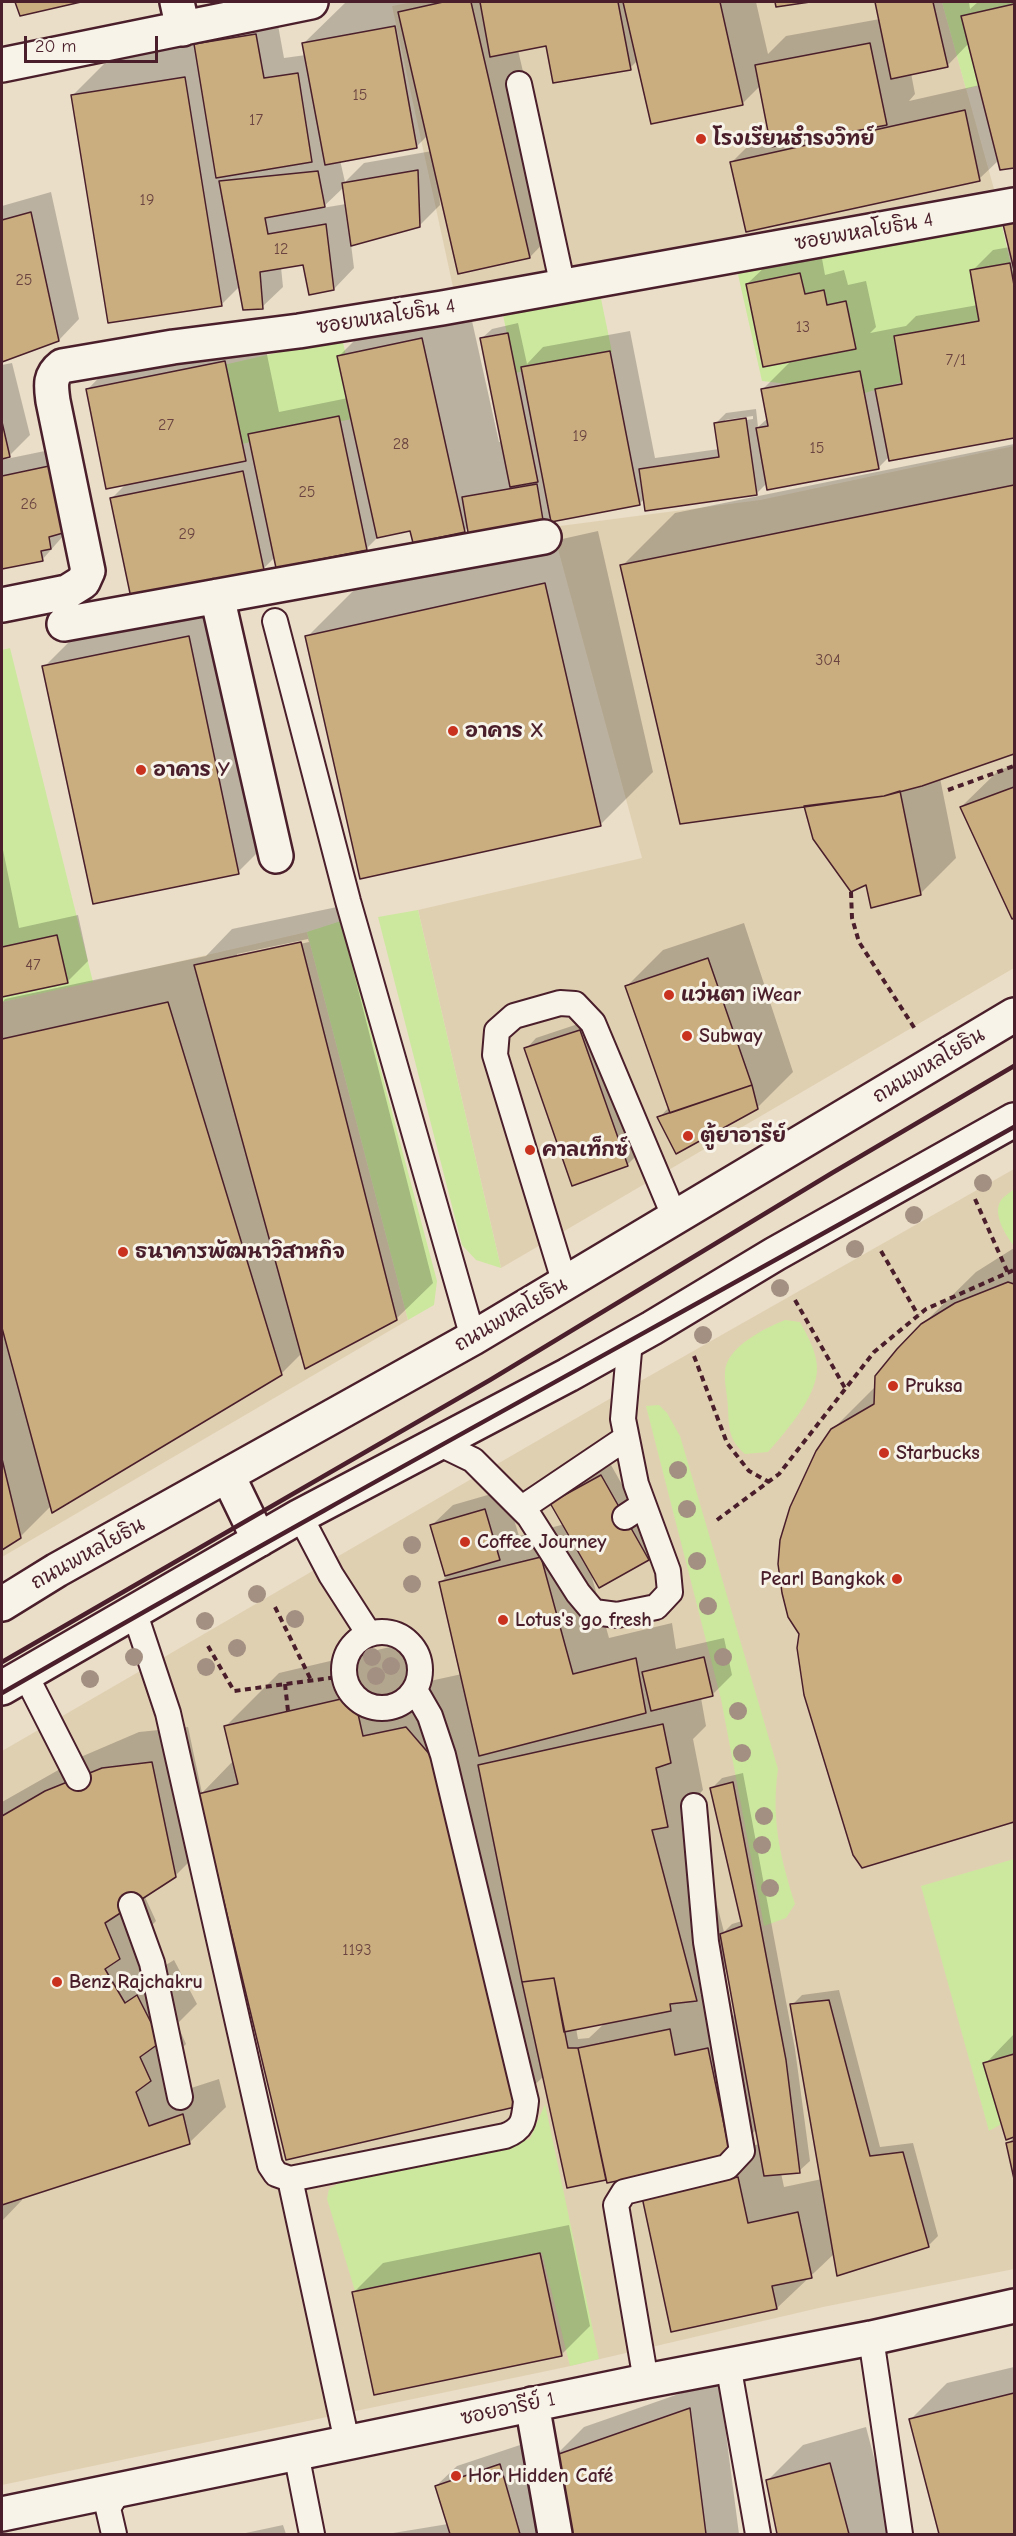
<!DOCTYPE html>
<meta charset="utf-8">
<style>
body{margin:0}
#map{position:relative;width:1016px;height:2536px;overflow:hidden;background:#eadec8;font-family:"Comic Neue",sans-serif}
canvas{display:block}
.frame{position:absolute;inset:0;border:3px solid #4a1f2b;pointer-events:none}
.scale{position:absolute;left:24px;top:36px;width:134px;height:27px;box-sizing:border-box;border:3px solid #4a1f2b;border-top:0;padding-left:8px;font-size:18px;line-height:21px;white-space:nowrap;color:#4a1f2b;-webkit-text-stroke:4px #f7f3e8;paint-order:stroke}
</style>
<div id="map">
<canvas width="1016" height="2536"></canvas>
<div class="frame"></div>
<div class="scale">20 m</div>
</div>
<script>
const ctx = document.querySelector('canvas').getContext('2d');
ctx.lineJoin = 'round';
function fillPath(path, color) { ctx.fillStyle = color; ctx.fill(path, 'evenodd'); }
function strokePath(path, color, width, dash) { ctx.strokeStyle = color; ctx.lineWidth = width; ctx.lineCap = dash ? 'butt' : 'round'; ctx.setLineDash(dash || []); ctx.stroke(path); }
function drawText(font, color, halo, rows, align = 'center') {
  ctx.font = font + ' "Comic Neue","Playpen Sans Thai",sans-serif'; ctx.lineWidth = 6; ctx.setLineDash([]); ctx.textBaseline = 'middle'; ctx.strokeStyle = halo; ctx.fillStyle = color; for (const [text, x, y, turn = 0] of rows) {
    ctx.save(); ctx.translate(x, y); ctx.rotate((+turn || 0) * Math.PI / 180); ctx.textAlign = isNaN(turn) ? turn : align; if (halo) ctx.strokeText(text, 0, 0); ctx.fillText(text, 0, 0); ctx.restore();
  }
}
fillPath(new Path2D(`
 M413 2H942L994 189 453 287 392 6Z
 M1014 446V968L501 1268 418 910 642 858 552 527 760 500Z
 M307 932 408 1320 2 1557V1002Z
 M1014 1169V2269L823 2307 566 2367 2 2485V1751L637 1383Z`), '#e0d0b2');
fillPath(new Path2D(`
 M942 2H1014V75L966 89Z
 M1001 222 1014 278V348L865 393 762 381 737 270Z
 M600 294 612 352 515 373 503 315Z
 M342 338 360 417 229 447 210 368Z
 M10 648 93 982 2 1002V650Z
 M418 910 501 1268 476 1260 462 1245 378 917Z
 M341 921 437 1281 434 1305 408 1320 307 932Z
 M1014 1189V1246C1006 1236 993 1215 1000 1202 1002 1197 1010 1193 1014 1189Z
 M785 1320 800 1322C808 1337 818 1354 817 1371 815 1399 786 1431 768 1452L745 1454C729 1440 729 1429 728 1409 728 1397 724 1384 725 1372 726 1347 765 1328 785 1320Z
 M659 1405 667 1413 680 1436 778 1769C771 1819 780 1857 795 1904L786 1918 764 1926 721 1699 646 1406Z
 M1014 1859V2117L989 2131 921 1886Z
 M545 2104 599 2359 570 2366 542 2253 355 2291 327 2199 329 2189 339 2183 530 2139Z`), '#cce89e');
fillPath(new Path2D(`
 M17 2H74L21 14Z
 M346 2H756L768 54 786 36 880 19 876 2H969L970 9 978 2H1014V166L1001 169 999 160 979 179 732 162 761 133 769 131 760 86 743 103 652 123 638 60 630 68 547 44 518 50 559 227 530 257 459 272 439 191 440 205 419 226 351 244 354 268 334 289 304 263 281 267 283 287 262 307 240 286 222 304 73 95 123 45 276 14 284 58 306 55 304 43ZM969 43 980 85 909 101 915 94 911 73 947 66ZM428 135 432 151 364 163 345 182 340 160 417 146ZM344 187 346 204 322 208Z
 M51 192 79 319 59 340 2 361V206Z
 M1014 215V437L890 460 889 457 879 467 767 483 756 494 645 498 639 504 551 517 543 524 469 526 464 531 411 529 379 536 366 549 275 557 263 569 111 499 127 483 87 390 123 353 261 326 279 412 348 398 338 357 383 312 466 294 499 442 502 441 481 339 492 329 518 323 527 364 543 347 630 331 655 458 719 449 715 424 726 413 756 409 758 427 768 418 763 389 792 360 747 284 768 264 821 253 825 275 844 270 848 285 866 281 876 327 870 333 906 326 916 316 978 305 972 271 993 250 1010 247ZM753 416V419L725 423V420Z
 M12 363 30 435 6 459 69 446 71 527 42 560 2 568V365Z
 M1014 444V753L940 778 956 858 920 894 867 883 622 566 675 513Z
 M598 531 653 772 600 825 307 637 360 584Z
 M233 592 283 827 238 872 44 667 89 622Z
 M1014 765V916L1013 917 961 807 998 771Z
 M2 845 19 928 78 915 88 961 67 982 2 995Z
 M337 907 433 1283 396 1319 302 1353 281 1374 52 1505 20 1537 2 1548V1003L5 999 206 956 232 929ZM308 939 309 942 237 957V954Z
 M744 923 793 1072 757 1108 659 1118 669 1107 627 986 663 950Z
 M590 1020 637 1155 627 1165 526 1049 536 1038Z
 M1014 1248V1820L863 1866 832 1430 876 1386 922 1325 976 1272Z
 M611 1465 658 1548 648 1559 591 1574 609 1638 672 1623 676 1649 724 1638 732 1675 712 1695 701 1698 706 1726 693 1739 703 1790 691 1803 724 1932 732 1924 742 1921 711 1789 722 1778 743 1773 795 2049 810 2161 799 2171 781 2173 784 2187 822 2179 792 2005 802 1995 839 1990 880 2147 913 2143 938 2236 928 2246 835 2253 777 2308 673 2168 568 2186 544 2076 514 2105 211 1840 175 1876 144 1895 156 1921 142 1935 161 1968 174 1960 197 2004 177 2024 186 2044 172 2058 185 2090 219 2079 226 2107 189 2143 22 2197V2200L2 2221V1802L83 1756 139 1732 188 1727 202 1793 234 1760 226 1726 279 1673 407 1643 416 1684 462 1674 441 1582 451 1572 432 1525 453 1505 505 1490 519 1536 565 1524 552 1503 562 1493ZM727 1968 736 2015 711 2019 706 1993 700 1995ZM606 2022 589 2038 578 2039 576 2028ZM757 2129 760 2144 737 2149Z
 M1014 2034V2136L1007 2138 985 2064Z
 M1014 2137V2172L1008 2144Z
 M569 2225 590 2326 561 2355 354 2292 383 2263Z
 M1014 2367V2534H940L911 2419 947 2383Z
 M719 2380 739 2534H567L554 2457 584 2427Z
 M866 2427 894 2534H779L767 2481 803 2445Z
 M520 2445 546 2534H387L448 2524 436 2486 457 2466Z
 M283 2525 286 2534H241Z`), '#0003');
const building = new Path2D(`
 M15 2H81L20 16Z
 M443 2H471L530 258 458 274 398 12Z
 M480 2H618L631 70 553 83 546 46 490 57Z
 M623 2H720L743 105 651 124Z
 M775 2H810L776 7Z
 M875 2H933L948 67 891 79Z
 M1014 4V168L1000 170 961 16Z
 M395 26 417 148 325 165 302 43Z
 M256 34 264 78 298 73 312 162 216 178 194 44Z
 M870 43 887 125 771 147 755 65Z
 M185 77 222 306 108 323 71 95Z
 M965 110 980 181 746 232 730 162Z
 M418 170 420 227 351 246 342 183Z
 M318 171 325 207 265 218 268 234 326 224 334 290 309 295 303 265 260 272 263 309 243 310 219 181Z
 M31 212 59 341 2 362V220Z
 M1014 221V270L1003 224Z
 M1010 263 1014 285V438L889 461 875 389 902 384 894 336 979 321 970 270Z
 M800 273 805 294 824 290 827 305 846 301 856 349 763 367 746 284Z
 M508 333 538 482 510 487 480 338Z
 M422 338 465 532 413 543 410 531 377 538 337 356Z
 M610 351 640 505 551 522 521 367Z
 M225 361 246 461 106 489 86 389Z
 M860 371 879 469 767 490 756 428 768 426 761 389Z
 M339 416 367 550 276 568 248 434Z
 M746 418 757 495 645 511 639 469 719 457 714 423Z
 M2 422 10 457 2 459Z
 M49 466 63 533 49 537 51 549 41 551 43 561 2 569V476Z
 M243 471 264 570 131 598 110 498Z
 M537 484 544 526 469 538 462 497Z
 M1014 485V754L922 786 884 796 680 824 620 565Z
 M545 583 601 826 360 879 305 636Z
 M189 636 239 874 93 904 42 666Z
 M1014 787V918L1012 919 960 807Z
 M900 791 921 895 871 908 866 885 851 892 813 839 804 806 884 796Z
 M57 935 68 983 2 997V947Z
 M301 942 397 1320 305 1369 194 965Z
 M708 958 752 1085 670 1113 625 986Z
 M168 1002 282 1375 52 1513 2 1328V1039Z
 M580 1030 628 1166 572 1186 524 1048Z
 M752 1085 758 1109 676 1154 657 1117Z
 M1008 1282 1014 1284V1822L862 1868 853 1855 804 1695 797 1648 799 1634 788 1617 782 1593 778 1564 780 1540 790 1507 816 1451 831 1429 874 1404 875 1376 897 1349 921 1324 955 1303Z
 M2 1459 21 1538 2 1550Z
 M601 1475 649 1560 599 1588 550 1503Z
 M485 1509 500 1560 445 1576 430 1525Z
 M541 1557 573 1674 636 1658 646 1713 479 1756 439 1582Z
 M704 1657 713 1696 651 1711 642 1672Z
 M354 1696 363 1736 406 1727 431 1756 515 2107 286 2160 198 1794 238 1784 224 1726Z
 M663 1724 671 1763 656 1768 668 1827 652 1830 697 2001 670 2004 671 2011 564 2032 554 1978 522 1982 478 1765Z
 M152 1762 176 1877 105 1923 120 1959 105 1969 125 2003 137 1995 161 2042 140 2057 151 2081 136 2092 149 2126 183 2114 190 2144 2 2205V1816L45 1791 102 1768Z
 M733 1782 786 2060 800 2173 764 2176 720 1934 742 1926 710 1788Z
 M554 1978 568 2048H578L606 2180 567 2188 522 1982Z
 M829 2000 870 2156 903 2152 929 2247 837 2276 790 2004Z
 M670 2029 675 2055 708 2048 731 2158 607 2183 578 2048Z
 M1014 2054V2137L1006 2140 983 2063Z
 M1014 2141V2179L1006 2143Z
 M738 2177 748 2223 798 2212 812 2278 772 2286 777 2309 671 2332 642 2197Z
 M540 2253 562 2356 374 2395 352 2292Z
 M1014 2393V2534H939L909 2419Z
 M690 2408 706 2534H565L553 2456Z
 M830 2463 849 2534H777L766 2480Z
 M500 2464 520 2534H450L435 2486Z`);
fillPath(building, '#caae7f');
strokePath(building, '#4a1f2b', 1.5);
const lane = new Path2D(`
 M519 84 563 287
 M275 621 348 901 473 1338
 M565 1284 495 1055 497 1031 514 1016 560 1003 575 1004 593 1023 675 1218
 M438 1443 473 1460 529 1516 578 1593 594 1612 617 1615 656 1607 670 1592 668 1571 636 1484 623 1419 630 1340
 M522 1508 626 1438
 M300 1516 331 1575 369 1634
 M625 1517 643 1505
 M134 1611 168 1713 270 2165 276 2174 290 2179 505 2136C524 2129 524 2119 526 2101L443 1755 430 1716 415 1690
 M344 1670a38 38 0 1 1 76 0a38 38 0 1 1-76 0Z
 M25 1674 78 1778
 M131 1905 152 1963 180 2097
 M290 2179 347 2442
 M871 2338 900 2534
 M728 2364 758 2534
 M646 2381 616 2205 624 2192 727 2167 742 2151 706 1942 694 1806
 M296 2453 312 2534
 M114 2534 108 2508 119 2490`);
const street = new Path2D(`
 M177 2 183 29
 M2 65 311 2
 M217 596 276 856
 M2 605 67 592 83 582 88 571 53 401C51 386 49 376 62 366L173 347 299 331 442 308 1014 205
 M64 624 544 537
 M532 2404 555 2534
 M2 2514 646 2381 871 2338 1014 2306`);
const primary = new Path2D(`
 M228 1476 259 1540
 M2 1604 57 1570 473 1338 1014 1015
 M2 1688 300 1516 568 1375 652 1328 775 1254 1014 1120`);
strokePath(lane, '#4a1f2b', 28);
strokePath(street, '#4a1f2b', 38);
strokePath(primary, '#4a1f2b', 38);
strokePath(new Path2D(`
 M948 790 1014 766
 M851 892 852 918 859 942 915 1029
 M975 1199 1008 1273
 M881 1251 918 1315
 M795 1300 845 1388
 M694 1356 727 1443 749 1471 769 1482
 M717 1520 779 1474 874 1352 926 1309 1014 1270
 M275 1607 311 1680
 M208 1646 234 1691 345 1676
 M285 1684 288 1711`), '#4a1f2b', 4, [6, 4.5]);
strokePath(lane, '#f7f3e8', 24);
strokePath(street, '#f7f3e8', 33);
strokePath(primary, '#f7f3e8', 33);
strokePath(new Path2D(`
 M2 1662 490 1380 832 1173 1014 1066
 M2 1693C337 1500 677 1316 1014 1127`), '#4a1f2b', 4.5);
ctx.fillStyle = '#a49082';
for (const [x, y] of [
 [983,1183],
 [914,1215],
 [855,1249],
 [780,1288],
 [703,1335],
 [678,1470],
 [687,1509],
 [412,1545],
 [697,1561],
 [412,1584],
 [257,1594],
 [708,1606],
 [295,1619],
 [205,1621],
 [237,1648],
 [134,1657],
 [372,1657],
 [723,1657],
 [391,1666],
 [206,1667],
 [376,1676],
 [90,1679],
 [738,1711],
 [742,1753],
 [764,1816],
 [762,1845],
 [770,1888]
]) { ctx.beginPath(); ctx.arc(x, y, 9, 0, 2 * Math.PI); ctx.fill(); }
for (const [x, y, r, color] of [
 [701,139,6,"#c8321e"],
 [453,731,6,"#c8321e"],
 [141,770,6,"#c8321e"],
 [669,995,6,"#c8321e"],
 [687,1036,6,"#c8321e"],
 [688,1136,6,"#c8321e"],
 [530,1150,6,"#c8321e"],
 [123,1252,6,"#c8321e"],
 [893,1386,6,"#c8321e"],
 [884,1453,6,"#c8321e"],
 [465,1542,6,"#c8321e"],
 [897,1579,6,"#c8321e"],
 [503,1620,6,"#c8321e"],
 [57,1982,6,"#c8321e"],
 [456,2476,6,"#c8321e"]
]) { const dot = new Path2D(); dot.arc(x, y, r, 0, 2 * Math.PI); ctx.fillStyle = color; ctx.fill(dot); strokePath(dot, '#f7f3e8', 2); }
drawText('16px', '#6a4340', null, [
 ["15",360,95],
 ["17",256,120],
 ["19",147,200],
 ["12",281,249],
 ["25",24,280],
 ["13",803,327],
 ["7/1",956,360],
 ["27",166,425],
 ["19",580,436],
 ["28",401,444],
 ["15",817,448],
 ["25",307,492],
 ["26",29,504],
 ["29",187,534],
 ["304",828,660],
 ["47",33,965],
 ["1193",357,1950]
]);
drawText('bold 20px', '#4a1f2b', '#f7f3e8', [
 ["โรงเรียนธำรงวิทย์",713,139],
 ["อาคาร X",465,731],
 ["อาคาร Y",153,770],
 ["แว่นตา iWear",681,995],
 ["Subway",699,1036],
 ["ตู้ยาอารีย์",700,1136],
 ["คาลเท็กซ์",542,1150],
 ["ธนาคารพัฒนาวิสาหกิจ",135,1252],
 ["Pruksa",905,1386],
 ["Starbucks",896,1453],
 ["Coffee Journey",477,1542],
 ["Pearl Bangkok",885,1579,"right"],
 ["Lotus's go fresh",515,1620],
 ["Benz Rajchakru",69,1982],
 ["Hor Hidden Café",468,2476]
], 'left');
drawText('20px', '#4a1f2b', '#f7f3e8', [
 ["ซอยพหลโยธิน 4",864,232,-10],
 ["ซอยพหลโยธิน 4",386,317,-9],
 ["ถนนพหลโยธิน",929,1066,-31],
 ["ถนนพหลโยธิน",511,1315,-30],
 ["ถนนพหลโยธิน",88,1554,-29],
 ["ซอยอารีย์ 1",508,2409,-12]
]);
</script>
